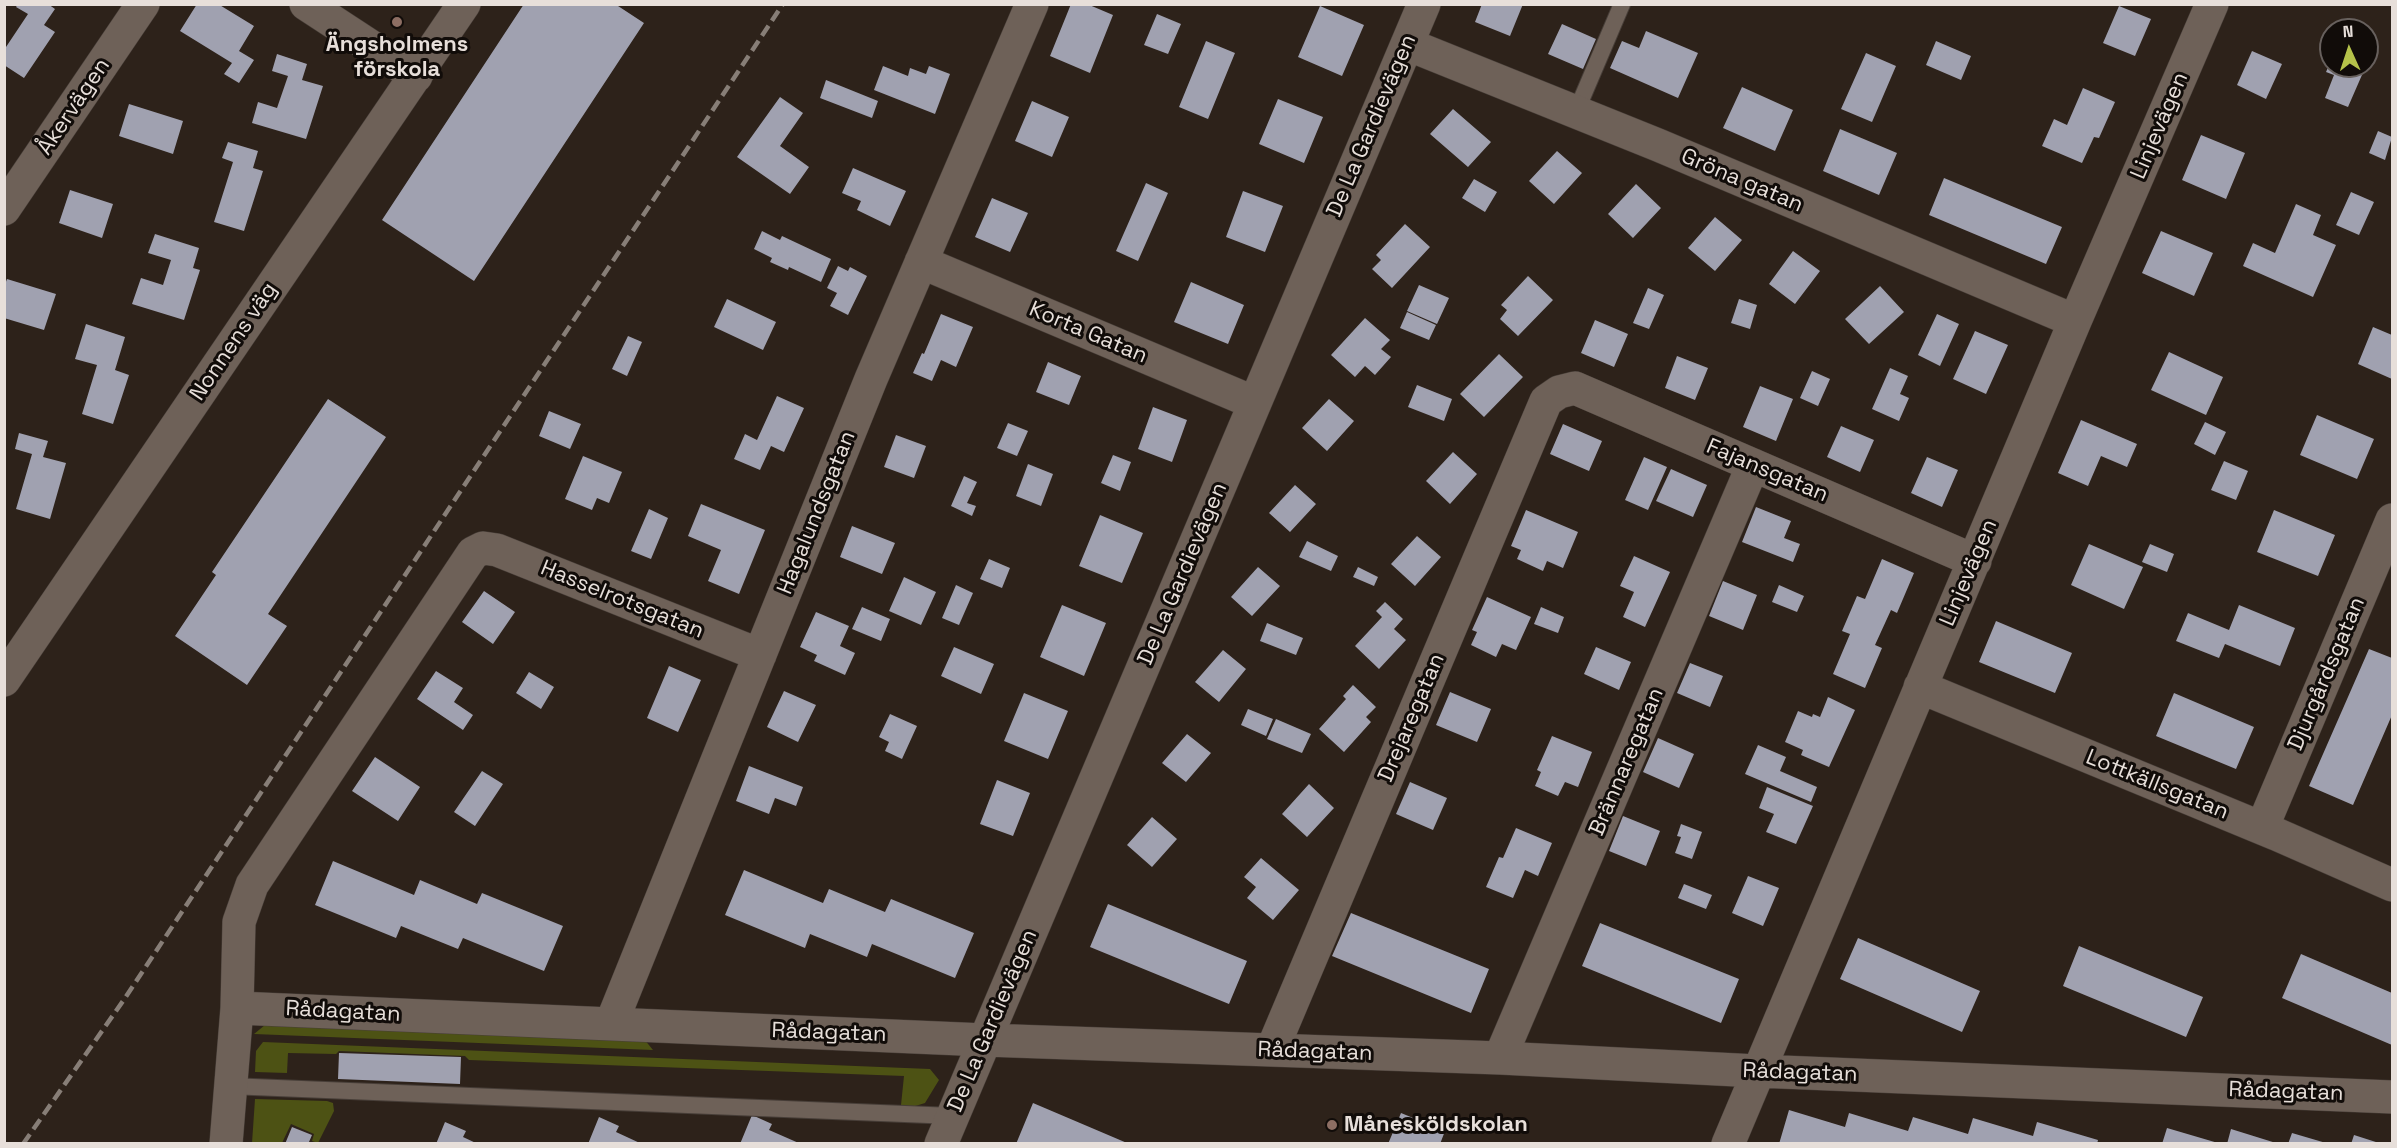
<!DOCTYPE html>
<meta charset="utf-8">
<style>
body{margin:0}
#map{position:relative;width:2397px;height:1148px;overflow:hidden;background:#2d221a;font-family:"Space Grotesk",sans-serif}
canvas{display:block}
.frame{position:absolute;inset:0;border:6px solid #e7dfda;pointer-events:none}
.north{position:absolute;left:2319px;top:18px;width:60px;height:60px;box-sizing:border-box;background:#110c09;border:2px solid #67605d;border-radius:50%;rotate:357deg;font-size:16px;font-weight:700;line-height:24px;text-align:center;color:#e7dfda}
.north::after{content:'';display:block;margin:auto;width:21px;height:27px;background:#b5c24a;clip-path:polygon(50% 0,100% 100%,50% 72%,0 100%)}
</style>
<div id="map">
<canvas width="2397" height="1148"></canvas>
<div class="frame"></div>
<div class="north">N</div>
</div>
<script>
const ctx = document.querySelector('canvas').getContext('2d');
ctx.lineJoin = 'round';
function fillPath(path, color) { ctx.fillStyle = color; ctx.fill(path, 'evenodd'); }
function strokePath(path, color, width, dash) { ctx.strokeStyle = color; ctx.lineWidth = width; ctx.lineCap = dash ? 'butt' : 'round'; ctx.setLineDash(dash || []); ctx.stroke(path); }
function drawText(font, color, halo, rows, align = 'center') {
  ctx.font = font + ' "Space Grotesk",sans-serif'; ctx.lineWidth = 6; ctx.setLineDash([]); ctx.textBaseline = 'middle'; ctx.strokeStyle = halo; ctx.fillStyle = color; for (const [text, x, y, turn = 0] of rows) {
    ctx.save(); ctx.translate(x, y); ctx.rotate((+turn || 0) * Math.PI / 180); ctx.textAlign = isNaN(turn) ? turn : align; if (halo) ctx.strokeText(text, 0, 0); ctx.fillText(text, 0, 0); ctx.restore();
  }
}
fillPath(new Path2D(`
 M265 1025 644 1039 653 1050 254 1034Z
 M263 1042 930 1069 939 1080 925 1103 909 1108 901 1105 904 1076 469 1060 465 1056 339 1051 336 1054 288 1053 287 1073 255 1072 256 1051Z
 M255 1099 327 1101 333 1103 334 1111 318 1143 312 1141 314 1134 291 1124 282 1143H252Z`), '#4d5214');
fillPath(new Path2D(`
 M18 4H48L55 9 44 25 55 32 24 78 4 65V50L28 14 16 7Z
 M197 4H218L254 26 239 51 254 60 239 83 224 74 232 63 180 31Z
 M524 4H615L644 23 474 281 382 220Z
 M1071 4H1087L1113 15 1090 73 1050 56Z
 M1482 4H1523L1510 36 1475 22Z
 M1320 6 1364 25 1342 76 1298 57Z
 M2119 6 2151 19 2135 56 2103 43Z
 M1157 14 1181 24 1168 54 1144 45Z
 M1562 24 1596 39 1583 69 1548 54Z
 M1646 31 1698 53 1678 98 1610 68 1622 41 1639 48Z
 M1206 41 1235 53 1208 119 1179 107Z
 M1936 41 1971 56 1961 80 1926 65Z
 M2252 51 2282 64 2266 99 2237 85Z
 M1866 53 1896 66 1872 122 1841 109Z
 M277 54 307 64 302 80 323 86 306 139 252 123 258 102 277 108 288 76 272 71Z
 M2331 61V66L2365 68 2348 107 2325 98 2334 75 2326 72Z
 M883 66 908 76 910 68 926 74 929 66 950 74 935 114 874 90Z
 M826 80 878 101 872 118 820 98Z
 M1742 87 1793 110 1775 151 1723 128Z
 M2083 88 2115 102 2099 138 2094 137 2082 163 2042 146 2054 119 2067 125Z
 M780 97 803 113 780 146 809 167 790 194 737 157Z
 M1278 99 1323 117 1304 163 1259 144Z
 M1032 101 1069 117 1052 157 1015 141Z
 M129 104 183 121 173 154 119 136Z
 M1453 109 1491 142 1468 167 1430 134Z
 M1840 129 1897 153 1879 195 1823 171Z
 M2378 131 2392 137 2385 160 2369 153Z
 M2201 135 2245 153 2226 199 2182 180Z
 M228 142 258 151 253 168 263 171 244 231 214 222 233 162 222 158Z
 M1557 151 1582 173 1554 204 1529 181Z
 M853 168 906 191 890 226 857 210 861 201 842 193Z
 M1944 178 2062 227 2046 264 1929 215Z
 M1474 179 1497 192 1485 212 1462 198Z
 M1146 183 1168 193 1138 261 1116 251Z
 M1636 184 1661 208 1633 238 1608 214Z
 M70 190 113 204 102 238 59 223Z
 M1243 191 1283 206 1265 252 1226 237Z
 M2351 192 2374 202 2359 235 2336 225Z
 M992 198 1028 213 1010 252 975 237Z
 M2296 204 2321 215 2313 235 2336 245 2313 297 2243 266 2253 243 2275 253Z
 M1715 217 1742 240 1715 271 1688 248Z
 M1405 224 1430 247 1392 288 1372 269 1381 260 1376 255Z
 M762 231 780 240 782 236 831 259 821 282 789 267 788 270 770 262 772 258 754 249Z
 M2161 231 2213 253 2194 296 2142 273Z
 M155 234 199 248 193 268 200 270 184 320 132 304 141 278 163 285 171 260 148 253Z
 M1793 251 1820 271 1795 304 1769 284Z
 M838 266 848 271 850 267 867 276 848 315 830 306 837 293 827 288Z
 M1528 276 1553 300 1518 336 1500 319 1507 310 1501 305Z
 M7 279 56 294 44 330 4 318V287Z
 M1191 282 1244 305 1228 344 1174 322Z
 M1419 285 1449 298 1437 324 1407 311Z
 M1880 286 1904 312 1869 344 1845 319Z
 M1648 288 1664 295 1649 329 1633 323Z
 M727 299 776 322 763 350 714 327Z
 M1739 299 1757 305 1750 329 1731 323Z
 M1407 312 1436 325 1429 340 1400 328Z
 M941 314 973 327 956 367 941 360 932 381 913 373 922 353 924 354Z
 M1937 314 1959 324 1940 366 1918 355Z
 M1365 318 1390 340 1381 349 1391 357 1375 375 1365 366 1355 377 1331 355Z
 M1595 320 1628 334 1614 367 1581 353Z
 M86 324 125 337 115 370 129 375 113 424 82 414 97 365 75 359Z
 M2373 327 2392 335V379L2358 364Z
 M1975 331 2008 345 1986 394 1953 379Z
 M628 336 642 342 627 376 612 369Z
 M2169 352 2223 377 2206 415 2151 390Z
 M1499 354 1523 377 1484 417 1460 394Z
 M1677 356 1708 368 1695 400 1665 388Z
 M1048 362 1081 376 1069 405 1036 392Z
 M1890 368 1908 376 1900 394 1909 398 1899 421 1872 409Z
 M1812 371 1830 379 1818 406 1800 398Z
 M1417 385 1452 399 1444 421 1408 407Z
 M1760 386 1793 399 1776 441 1743 427Z
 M777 396 804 408 784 452 771 446 760 470 734 459 745 434 757 440Z
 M328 399 386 437 268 614 287 626 247 685 175 636 216 575 212 572Z
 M1329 399 1354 421 1327 451 1302 428Z
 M1153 407 1187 420 1172 462 1138 449Z
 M549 411 581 424 570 449 539 436Z
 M2317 415 2374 439 2357 479 2300 455Z
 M2081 420 2137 444 2127 467 2101 456 2088 486 2058 473Z
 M2205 422 2226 432 2215 455 2194 444Z
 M1008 423 1028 431 1017 456 997 448Z
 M1563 424 1602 441 1589 471 1550 454Z
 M1841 426 1874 440 1860 472 1827 457Z
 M19 433 48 441 43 457 66 463 50 519 16 509 32 454 15 449Z
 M896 435 926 446 914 478 884 467Z
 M1453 452 1477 474 1450 504 1426 481Z
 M1113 455 1131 462 1120 491 1101 483Z
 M583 456 622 472 609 503 597 498 592 510 565 499Z
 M1644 457 1667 467 1648 510 1625 500Z
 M1927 457 1958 470 1942 507 1911 493Z
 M2224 461 2248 471 2236 500 2211 490Z
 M1028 464 1053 474 1041 506 1016 496Z
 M1671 469 1707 485 1693 517 1656 501Z
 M964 476 977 482 967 503 976 506 972 516 951 506Z
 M1295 485 1316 504 1290 532 1269 513Z
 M701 504 765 530 739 594 708 581 721 550 688 536Z
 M1756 507 1791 521 1784 538 1800 544 1793 562 1742 542Z
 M649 509 668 518 651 559 631 551Z
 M1526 510 1578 532 1563 568 1547 561 1543 571 1517 559 1521 550 1511 546Z
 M2274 510 2335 535 2318 576 2257 552Z
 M1100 515 1143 533 1122 583 1079 566Z
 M852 526 895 543 882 574 840 557Z
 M1417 536 1441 557 1415 586 1391 564Z
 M1307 541 1338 556 1331 571 1299 557Z
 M2089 544 2143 567 2124 609 2071 585Z
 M2150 544 2174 554 2167 572 2142 562Z
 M1634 556 1670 572 1645 627 1623 617 1634 592 1620 586Z
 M989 559 1010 568 1002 588 980 579Z
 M1882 559 1914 573 1897 613 1891 610 1875 645 1882 648 1865 688 1833 674 1850 634 1842 631 1857 596 1865 599Z
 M1258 567 1280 586 1252 616 1231 597Z
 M1358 567 1378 577 1374 586 1353 577Z
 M904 577 936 592 921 625 889 611Z
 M1723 581 1757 595 1743 630 1709 616Z
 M956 585 973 593 959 625 942 618Z
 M1779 585 1804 596 1797 612 1772 602Z
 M484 591 515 612 493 644 462 622Z
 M1487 597 1531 617 1516 650 1502 644 1496 657 1471 645 1477 632 1472 630Z
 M1385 602 1403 619 1394 629 1406 640 1379 669 1355 646 1382 617 1376 611Z
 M1062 605 1106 623 1084 676 1040 657Z
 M2239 605 2295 628 2280 666 2225 644 2219 658 2176 641 2188 613 2229 630Z
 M862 607 890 619 881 641 852 629Z
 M1541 607 1564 617 1558 633 1534 624Z
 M816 612 849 626 840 646 855 653 845 675 814 661 817 655 800 647Z
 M1996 621 2072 653 2055 693 1979 662Z
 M1267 623 1303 638 1296 655 1260 641Z
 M954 647 994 664 981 694 941 676Z
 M1596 647 1631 662 1619 690 1584 674Z
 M2369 649 2392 658V715L2353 805 2309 786Z
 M1223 650 1246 669 1219 702 1195 682Z
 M1690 663 1723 676 1710 707 1677 693Z
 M669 666 701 680 678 732 647 718Z
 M436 671 463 688 454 702 473 715 463 730 417 699Z
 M529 672 554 687 541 709 516 693Z
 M1353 685 1376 707 1366 717 1371 722 1344 752 1319 729 1346 699 1343 696Z
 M784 691 816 705 798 742 767 727Z
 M1450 692 1491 709 1477 742 1436 725Z
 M1024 693 1068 711 1048 759 1004 741Z
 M2174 693 2254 727 2236 769 2156 736Z
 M1828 697 1855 710 1829 767 1801 755 1803 750 1785 742 1798 711 1812 717 1813 714 1820 717Z
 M1248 709 1273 719 1266 736 1241 725Z
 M890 714 917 726 902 759 885 751 889 742 879 737Z
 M1276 719 1311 734 1302 753 1267 739Z
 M1187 734 1211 753 1186 782 1162 763Z
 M1552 736 1592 752 1578 787 1565 782 1558 796 1535 786 1541 772 1537 770Z
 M1658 738 1694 754 1679 788 1643 772Z
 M1758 745 1786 757 1780 771 1817 787 1811 802 1745 774Z
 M375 757 420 787 398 821 352 791Z
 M749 766 803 787 796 806 775 798 769 814 736 801Z
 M482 771 503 784 475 826 454 812Z
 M997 780 1030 793 1013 836 980 824Z
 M1410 782 1447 798 1433 830 1396 814Z
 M1309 784 1334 808 1307 837 1282 814Z
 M1767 787 1813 806 1796 844 1766 832 1774 814 1759 808Z
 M1623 816 1660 831 1646 866 1609 851Z
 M1152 817 1177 839 1152 867 1127 845Z
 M1681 824 1702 832 1692 859 1675 853 1681 837 1677 836Z
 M1516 828 1552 843 1538 876 1525 870 1513 898 1486 887 1499 857 1503 858Z
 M1261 858 1299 890 1273 920 1247 898 1256 887 1244 877Z
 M333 861 414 895 420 880 477 904 482 893 563 926 544 971 463 938 458 949 401 926 396 938 315 905Z
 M744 870 823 903 829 889 885 912 891 899 974 933 955 978 872 944 867 957 810 934 805 948 725 915Z
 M1748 876 1779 888 1763 926 1732 913Z
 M1684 884 1712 895 1706 909 1678 898Z
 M1108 904 1247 961 1229 1004 1090 947Z
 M1351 913 1489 969 1471 1013 1332 956Z
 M1600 923 1739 979 1721 1023 1582 966Z
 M1858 938 1980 991 1962 1032 1840 979Z
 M2079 946 2203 997 2186 1037 2063 986Z
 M2301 954 2392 993V1045L2282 998Z
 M339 1053 461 1057 460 1084 338 1079Z
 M1033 1103 1127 1143V1144H1016Z
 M1789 1110 1845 1127 1849 1113 1908 1131 1913 1117 1968 1134 1973 1118 2033 1136 2037 1122 2098 1140 2097 1144H1779Z
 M1401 1113 1445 1131 1440 1144H1388Z
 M752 1115 772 1124 769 1130 801 1144H740Z
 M599 1117 619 1126 616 1132 642 1144H588Z
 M445 1122 466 1131 463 1137 478 1144H436Z
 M292 1127 312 1135 309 1142 313 1144H285Z
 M2167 1128 2218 1143V1144H2162Z
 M2231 1129 2276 1143 2275 1144H2227Z
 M2292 1133 2326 1143V1144H2288Z
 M2354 1135 2379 1143V1144H2351Z`), '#a0a1b0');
const service = new Path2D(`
 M1576 112 1622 4
 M229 1086 953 1116`);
const minor = new Path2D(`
 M306 4 416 76
 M1407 44 1658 145 2075 321
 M4 209 143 4
 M921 262 1255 403
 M4 680 464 4
 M1920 687 2276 834 2392 885
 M2262 828 2392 520
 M237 1008 985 1040 1500 1058 1757 1071 2392 1097
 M611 1024 871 379 1032 4
 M1272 1050 1546 401 1559 392 1575 388 1975 561
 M1500 1058 1753 465
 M226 1144 237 1008 239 922 252 885 473 553 483 548 497 550 760 655
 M941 1144 1424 4
 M1728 1144 2075 321 2212 4`);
strokePath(service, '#473e38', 18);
strokePath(minor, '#473e38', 34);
strokePath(service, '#6e6158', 16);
strokePath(minor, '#6e6158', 33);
strokePath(new Path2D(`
 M23 1144 123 1001 783 4`), '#877e77', 4.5, [12, 6]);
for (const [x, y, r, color] of [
 [397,22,6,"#8d6e63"],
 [1332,1125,6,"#8d6e63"]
]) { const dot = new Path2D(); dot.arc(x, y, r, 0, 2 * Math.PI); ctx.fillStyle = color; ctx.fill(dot); strokePath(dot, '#110c09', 2); }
drawText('bold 22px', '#e7dfda', '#110c09', [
 ["Ängsholmens",397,45],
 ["förskola",397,70],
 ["Månesköldskolan",1344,1125,"left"]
]);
drawText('22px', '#e7dfda', '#110c09', [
 ["Åkervägen",74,107,-56],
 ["De La Gardievägen",1372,126,-67],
 ["Linjevägen",2160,126,-67],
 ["Gröna gatan",1742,181,23],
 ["Korta Gatan",1088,333,23],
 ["Nonnens väg",234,342,-56],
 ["Fajansgatan",1767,471,23],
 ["Hagalundsgatan",817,513,-68],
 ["Linjevägen",1969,573,-67],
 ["De La Gardievägen",1183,574,-67],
 ["Hasselrotsgatan",622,600,22],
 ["Djurgårdsgatan",2327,674,-67],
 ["Drejaregatan",1412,718,-67],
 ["Brännaregatan",1627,762,-67],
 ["Lottkällsgatan",2157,785,22],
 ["Rådagatan",343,1012,3],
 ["De La Gardievägen",993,1021,-67],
 ["Rådagatan",829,1033,2],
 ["Rådagatan",1315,1052,2],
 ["Rådagatan",1800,1073,2],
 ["Rådagatan",2286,1092,2]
]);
</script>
